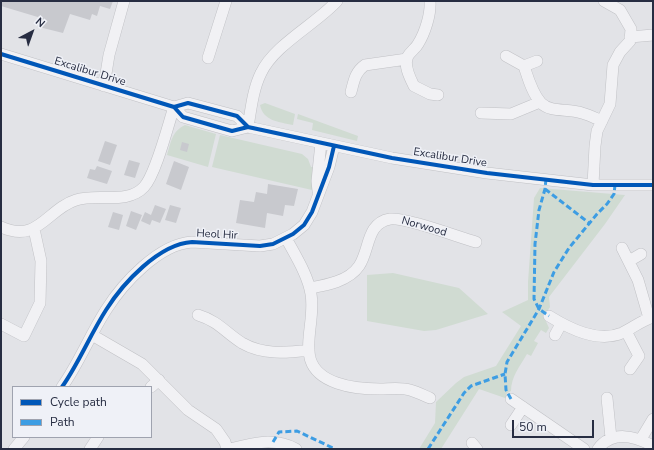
<!DOCTYPE html>
<style>
body{margin:0}
#map{position:relative;width:654px;height:450px;overflow:hidden;background:#e2e3e7;font-family:"Nunito Sans",sans-serif}
canvas{display:block}
.frame{position:absolute;inset:0;border:2px solid #272d42;pointer-events:none}
.legend{position:absolute;left:12px;top:386px;width:140px;height:52px;box-sizing:border-box;background:#eff1f7;border:1px solid #9fa3af;margin:0;padding:5px 7px;list-style:none;font-size:12px;color:#272d42}
.legend li{display:flex;align-items:center;gap:8px;height:20px}
.legend b{width:20px;border:1px solid #9fa3af}
.north{position:absolute;left:12px;top:12px;width:40px;height:40px;-webkit-text-stroke:3px #eff1f7;paint-order:stroke;rotate:41deg;font-size:11px;font-weight:700;line-height:16px;text-align:center;color:#272d42}
.north::after{content:'';display:block;margin:auto;width:14px;height:18px;background:#272d42;clip-path:polygon(50% 0,100% 100%,50% 72%,0 100%)}
.scale{position:absolute;left:512px;top:420px;width:82px;height:18px;box-sizing:border-box;border:2px solid #272d42;border-top:0;padding-left:5px;font-size:12px;line-height:14px;white-space:nowrap;color:#272d42;-webkit-text-stroke:3px #eff1f7;paint-order:stroke}
</style>
<div id="map">
<canvas width="654" height="450"></canvas>
<div class="frame"></div>
<ul class="legend">
<li><b style="height:5px;background:#0057b8"></b>Cycle path</li>
<li><b style="height:5px;background:#3d9de3"></b>Path</li>
</ul>
<div class="north">N</div>
<div class="scale">50 m</div>
</div>
<script>
const ctx = document.querySelector('canvas').getContext('2d');
ctx.lineJoin = 'round';
function fillPath(path, color) { ctx.fillStyle = color; ctx.fill(path, 'evenodd'); }
function strokePath(path, color, width, dash) { ctx.strokeStyle = color; ctx.lineWidth = width; ctx.lineCap = dash ? 'butt' : 'round'; ctx.setLineDash(dash || []); ctx.stroke(path); }
function drawText(font, color, halo, rows, align = 'center') {
  ctx.font = font + ' "Nunito Sans",sans-serif'; ctx.lineWidth = 3; ctx.setLineDash([]); ctx.textBaseline = 'middle'; ctx.strokeStyle = halo; ctx.fillStyle = color; for (const [text, x, y, turn = 0] of rows) {
    ctx.save(); ctx.translate(x, y); ctx.rotate((+turn || 0) * Math.PI / 180); ctx.textAlign = isNaN(turn) ? turn : align; if (halo) ctx.strokeText(text, 0, 0); ctx.fillText(text, 0, 0); ctx.restore();
  }
}
fillPath(new Path2D(`
 M265 103 295 114 293 125C279 122 263 121 260 105Z
 M298 114 358 136 357 141 312 130 313 123 297 119Z
 M185 125 216 134 208 167 167 155C171 142 172 131 185 125Z
 M220 135 302 154 308 159 311 167H314L312 190 212 167Z
 M540 188 625 195 605 224 549 297 550 307 544 317 549 328 546 333 541 330 534 341 538 343 531 356 527 354C520 366 511 377 511 391L507 393 505 398 479 389 441 449H419L435 423 436 402 456 383 464 377 496 366 521 326 502 312 528 300V282L534 198Z
 M393 273 459 288 488 314 436 330 424 331 367 321V275Z`), '#d0dbd2');
fillPath(new Path2D(`
 M1 1H113L110 9 100 6 97 16 92 14 90 20 70 14 63 33 39 27 41 18 1 6Z
 M105 141 117 145 110 165 98 161Z
 M182 142 189 144 187 152 180 150Z
 M129 160 140 163 135 178 124 175Z
 M174 161 189 167 181 190 166 184Z
 M97 166 112 171 107 184 87 178 90 169 95 170Z
 M268 184 298 189 294 206 285 205 283 216 267 213 265 228 236 223 240 200 254 202 256 192 267 194Z
 M155 205 166 209 160 223 152 220 150 225 141 221 145 212 151 215Z
 M170 205 181 208 176 223 165 220Z
 M131 211 142 215 136 230 126 226Z
 M113 212 123 215 119 230 108 227Z`), '#c8c9ce');
const minor = new Path2D(`
 M430 1C431 14 425 33 418 44 416 48 411 51 408 56 403 65 410 78 414 86L430 94 438 95
 M630 37 653 35
 M1 54 174 107 188 103 237 116 248 127
 M506 56 524 66C528 78 532 93 541 103 551 113 568 108 582 113 589 115 595 118 602 121
 M208 58 226 1
 M524 66 537 61
 M104 86 109 55 124 1
 M351 92C354 81 355 72 365 65L407 59
 M174 107 183 117 232 131 248 127 392 158 487 173 593 185H653
 M481 113 511 114 540 102
 M248 127C251 109 253 89 261 73 274 45 316 24 337 1
 M593 185 595 146 597 131 610 104 613 65 620 52 630 41 631 29 620 10 604 1
 M318 191 317 181 321 143
 M1 227C38 244 47 209 76 200 98 193 127 205 144 187 156 174 168 125 174 107
 M286 238C295 255 308 275 311 294 317 328 290 367 337 383 351 388 366 389 380 389 389 389 400 387 410 390 417 392 423 395 430 398
 M622 248 638 280 649 318
 M629 261 641 254
 M310 288C327 285 349 281 359 266 370 250 366 223 390 219 405 217 458 237 476 242
 M198 315C218 321 226 333 242 343 263 355 286 353 309 350
 M549 316C570 329 598 343 622 333 633 328 642 320 653 317
 M1 324 24 336 40 303 41 261 34 229
 M626 331 639 356 630 369
 M92 335 142 364 188 410 216 429 225 442 227 449
 M555 335 561 324
 M62 387C79 363 90 335 106 310 123 283 159 244 192 242L260 246 273 244 293 234 304 225 312 212 329 167 334 146
 M151 387 159 380
 M607 398 611 438
 M511 399 584 449
 M511 425 523 407
 M641 439 653 419
 M472 443 477 449
 M14 449 24 437
 M90 449 98 437
 M230 449C253 443 274 437 296 449
 M598 449C612 430 635 436 653 446`);
strokePath(minor, '#c0c1c5', 12);
strokePath(minor, '#f1f1f4', 11);
strokePath(new Path2D(`
 M546 179 545 189 539 210 535 244 534 299 539 309 549 316
 M545 189 589 223
 M511 399 506 390 505 374 507 362 539 309 554 272 569 248 597 214 607 204 614 194 615 185
 M273 442 279 432 297 431 335 449
 M428 449 464 393 471 386 505 374`), '#3d9de3', 3, [6, 3]);
strokePath(new Path2D(`
 M1 54 174 107 188 103 237 116 248 127
 M174 107 183 117 232 131 248 127 392 158 487 173 593 185H653
 M62 387C79 363 90 335 106 310 123 283 159 244 192 242L260 246 273 244 293 234 304 225 312 212 329 167 334 146`), '#0057b8', 4);
drawText('11px', '#272d42', '#eff1f7', [
 ["Excalibur Drive",90,72,17],
 ["Excalibur Drive",450,158,9],
 ["Norwood",424,227,16],
 ["Heol Hir",217,235,3]
]);
</script>
